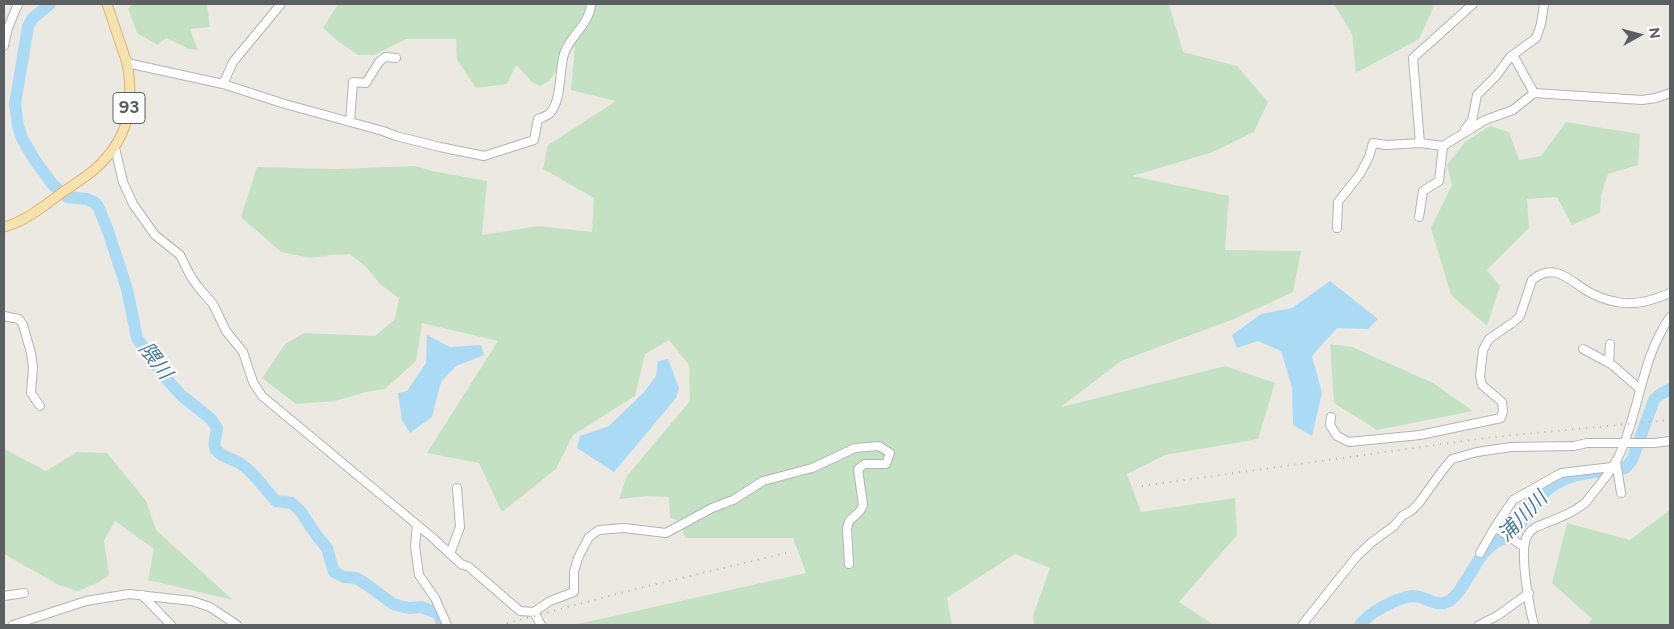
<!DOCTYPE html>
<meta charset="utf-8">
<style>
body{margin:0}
#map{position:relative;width:1674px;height:629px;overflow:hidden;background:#ece9e3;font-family:Figtree,sans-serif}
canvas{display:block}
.frame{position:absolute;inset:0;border:5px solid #5b5f62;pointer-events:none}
.north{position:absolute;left:1614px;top:10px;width:50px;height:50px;-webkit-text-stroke:4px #fff;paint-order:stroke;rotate:83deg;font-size:14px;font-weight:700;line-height:20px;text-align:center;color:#5b5f62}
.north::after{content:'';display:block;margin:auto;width:18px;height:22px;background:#5b5f62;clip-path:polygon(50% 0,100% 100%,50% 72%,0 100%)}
</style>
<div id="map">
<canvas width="1674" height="629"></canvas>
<div class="frame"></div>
<div class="north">N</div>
</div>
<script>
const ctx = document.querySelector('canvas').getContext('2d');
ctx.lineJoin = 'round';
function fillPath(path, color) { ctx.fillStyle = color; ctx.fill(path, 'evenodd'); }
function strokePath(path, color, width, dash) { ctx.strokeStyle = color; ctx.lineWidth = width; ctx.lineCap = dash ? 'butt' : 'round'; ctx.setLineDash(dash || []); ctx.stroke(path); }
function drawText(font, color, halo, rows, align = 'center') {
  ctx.font = font + ' Figtree,"Noto Sans JP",sans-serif'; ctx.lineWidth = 4.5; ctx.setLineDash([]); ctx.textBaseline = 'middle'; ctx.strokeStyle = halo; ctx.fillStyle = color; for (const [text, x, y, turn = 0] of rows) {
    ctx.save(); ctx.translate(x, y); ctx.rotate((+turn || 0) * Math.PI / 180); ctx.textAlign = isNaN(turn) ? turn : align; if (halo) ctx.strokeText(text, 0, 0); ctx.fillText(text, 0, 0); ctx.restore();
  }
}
fillPath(new Path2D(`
 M132 4H207L210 27 190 29 198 50 189 49 166 38 158 45 137 33 128 9Z
 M338 4H1169L1183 52 1237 66 1268 102 1254 132 1213 152 1132 176 1229 196 1225 250 1301 251 1293 292 1234 319 1121 361 1061 407 1225 366 1275 383 1258 439 1165 455 1127 474 1141 512 1235 498 1237 535 1179 602 1214 625H1034L1033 616 1050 568 1015 554 947 598 952 625H573L806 573 793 538H685L680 521 670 518 669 497 647 496 619 499 627 476 690 401 689 365 669 340 645 354 635 396 573 435 556 469 502 512 479 463 427 453 498 341 422 323 416 361 385 389 366 392 335 401 296 404 262 378 285 344 304 333 375 336 395 319 399 298 381 285 366 267 350 254 331 255 311 258 281 252 241 217 257 167 335 169 415 166 432 171 487 181 482 235 538 226 592 232 594 198 543 169 548 145 616 101 571 90 575 46 549 81 540 86 532 82 516 65 507 84 476 88 457 60 456 39H406L374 55H358L339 42 323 28Z
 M1334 4H1435L1419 39 1356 73 1352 34Z
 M1566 122 1640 134 1638 165 1608 174 1601 196 1600 213 1572 225 1557 197 1527 199 1529 228 1487 270 1500 286 1487 326 1451 295 1431 228 1452 185 1447 165 1465 142 1490 126 1509 132 1519 160 1541 156Z
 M1330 344 1352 347 1433 383 1473 411 1377 430 1334 403Z
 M4 449 46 471 77 452 107 453 146 501 156 530 233 600 148 580 154 549 115 521 104 541 109 575 99 582 78 591 59 585 4 554Z
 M1670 510V625H1588L1592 619 1552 583 1567 523 1630 540Z`), '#c5e1c3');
fillPath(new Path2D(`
 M1330 281 1378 319 1368 329 1337 328 1312 356 1322 393 1312 436 1293 425 1292 387 1281 351 1258 341 1237 348 1232 335 1261 314 1292 308Z
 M427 335 450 347 481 345 484 355 456 366 441 382 432 417 410 433 402 420 398 393 407 391 426 363Z
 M668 359 679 388 676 398 614 472 577 448 580 436 609 426 644 392 656 376 658 361Z`), '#abdbf4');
strokePath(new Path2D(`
 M50 4 32 19 28 27 15 104 18 126 22 138 34 159 53 185 67 197 87 199 94 202 98 206 108 231 127 289 137 338 163 375 181 395 211 419 217 428C217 435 213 442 215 448 219 457 234 459 241 464 255 473 265 490 276 501L292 503 301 512 317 536 327 548 334 572 344 577 356 578 366 584 393 604 408 608 422 607 439 614 442 625
 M1360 625C1368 613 1398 597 1413 596 1425 596 1437 608 1449 601 1460 595 1472 569 1480 558 1485 551 1492 544 1500 540 1505 538 1509 537 1513 533 1524 521 1532 506 1543 494 1563 472 1597 472 1625 468L1632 460 1654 400 1659 395 1670 389`), '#abdbf4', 12);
const minor = new Path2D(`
 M4 46 8 28 18 4
 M1513 55 1534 93
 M127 63 223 84 285 104 383 131 396 136 440 147 484 156 534 140 538 119C542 118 546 116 549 114 562 102 559 71 564 54 570 35 590 24 591 4
 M223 84 233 62 281 4
 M350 122 353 82 366 83 379 62 385 57 396 58
 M1465 129 1472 121 1477 95 1496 76 1510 57 1536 38 1541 24 1544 4
 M1420 143 1413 58 1473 4
 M115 148 123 182 133 204 155 235 180 255 191 277 199 288 213 304 226 331 243 352 253 382 262 396 433 538 461 564 469 567 520 611 534 612 550 601 574 592V572L578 558 589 537 599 530 624 528 666 533 712 508 733 500 763 481 812 468 855 448 879 446 890 453 886 464H865L858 469 863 505 860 511 849 521 847 529 849 564
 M1419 217 1423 191 1439 181 1443 146
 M1337 228 1338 202 1360 174 1369 157 1373 143 1386 145 1420 143 1443 146 1485 120 1513 110 1534 93 1642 100 1656 98 1670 93
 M4 316 19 319 23 325 31 353 33 367 31 393 40 406
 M1583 349 1611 364 1640 389
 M1609 363 1610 344
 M1331 417 1330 425 1337 436 1349 442 1420 435 1501 418 1503 411 1502 402 1482 385 1480 376 1483 350 1489 339 1515 321 1520 316 1532 280C1552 263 1566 277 1584 289 1593 295 1606 300 1617 302 1634 306 1654 300 1670 293
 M1616 461 1621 493
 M417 525 415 546 419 575 435 598 447 625
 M1524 547 1495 527 1513 500 1561 473 1612 467
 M1480 553 1495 527
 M450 554 460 527 457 488
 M142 595 171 625
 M4 596 24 593
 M534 612 541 625
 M13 625 86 601 129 594 192 601 210 607 237 625
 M1302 625 1357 556 1372 542 1394 526 1402 516 1411 511 1419 503 1442 471 1452 459 1477 452 1511 447 1574 446 1587 443H1654L1670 441
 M1479 625 1497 616 1529 593
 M1534 625C1529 606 1521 560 1525 542 1526 535 1530 531 1536 527 1553 520 1572 514 1586 502 1598 486 1614 469 1621 451 1640 407 1642 357 1670 317`);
const major = new Path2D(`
 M4 227C26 221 44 206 63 192 73 185 84 178 94 170 128 140 135 106 127 63L107 4`);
strokePath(minor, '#b1b4b7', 10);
strokePath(major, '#e0b368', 11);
strokePath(minor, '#fff', 8);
strokePath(major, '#f5e3af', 9);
strokePath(new Path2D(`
 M1142 486 1493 437 1670 420
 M500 625 632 590 790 552`), '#b1b2b2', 2, [1, 6]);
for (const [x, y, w] of [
 [129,108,32]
]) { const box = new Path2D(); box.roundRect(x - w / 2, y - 15.5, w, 31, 4); ctx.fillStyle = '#fff'; ctx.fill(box); strokePath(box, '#5b5f62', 1); }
drawText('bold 18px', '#5b5f62', null, [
 ["93",129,108]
]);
drawText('italic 20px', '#47799c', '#fff', [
 ["隈川",155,361,53],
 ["浦川川",1523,517,-46]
]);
</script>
